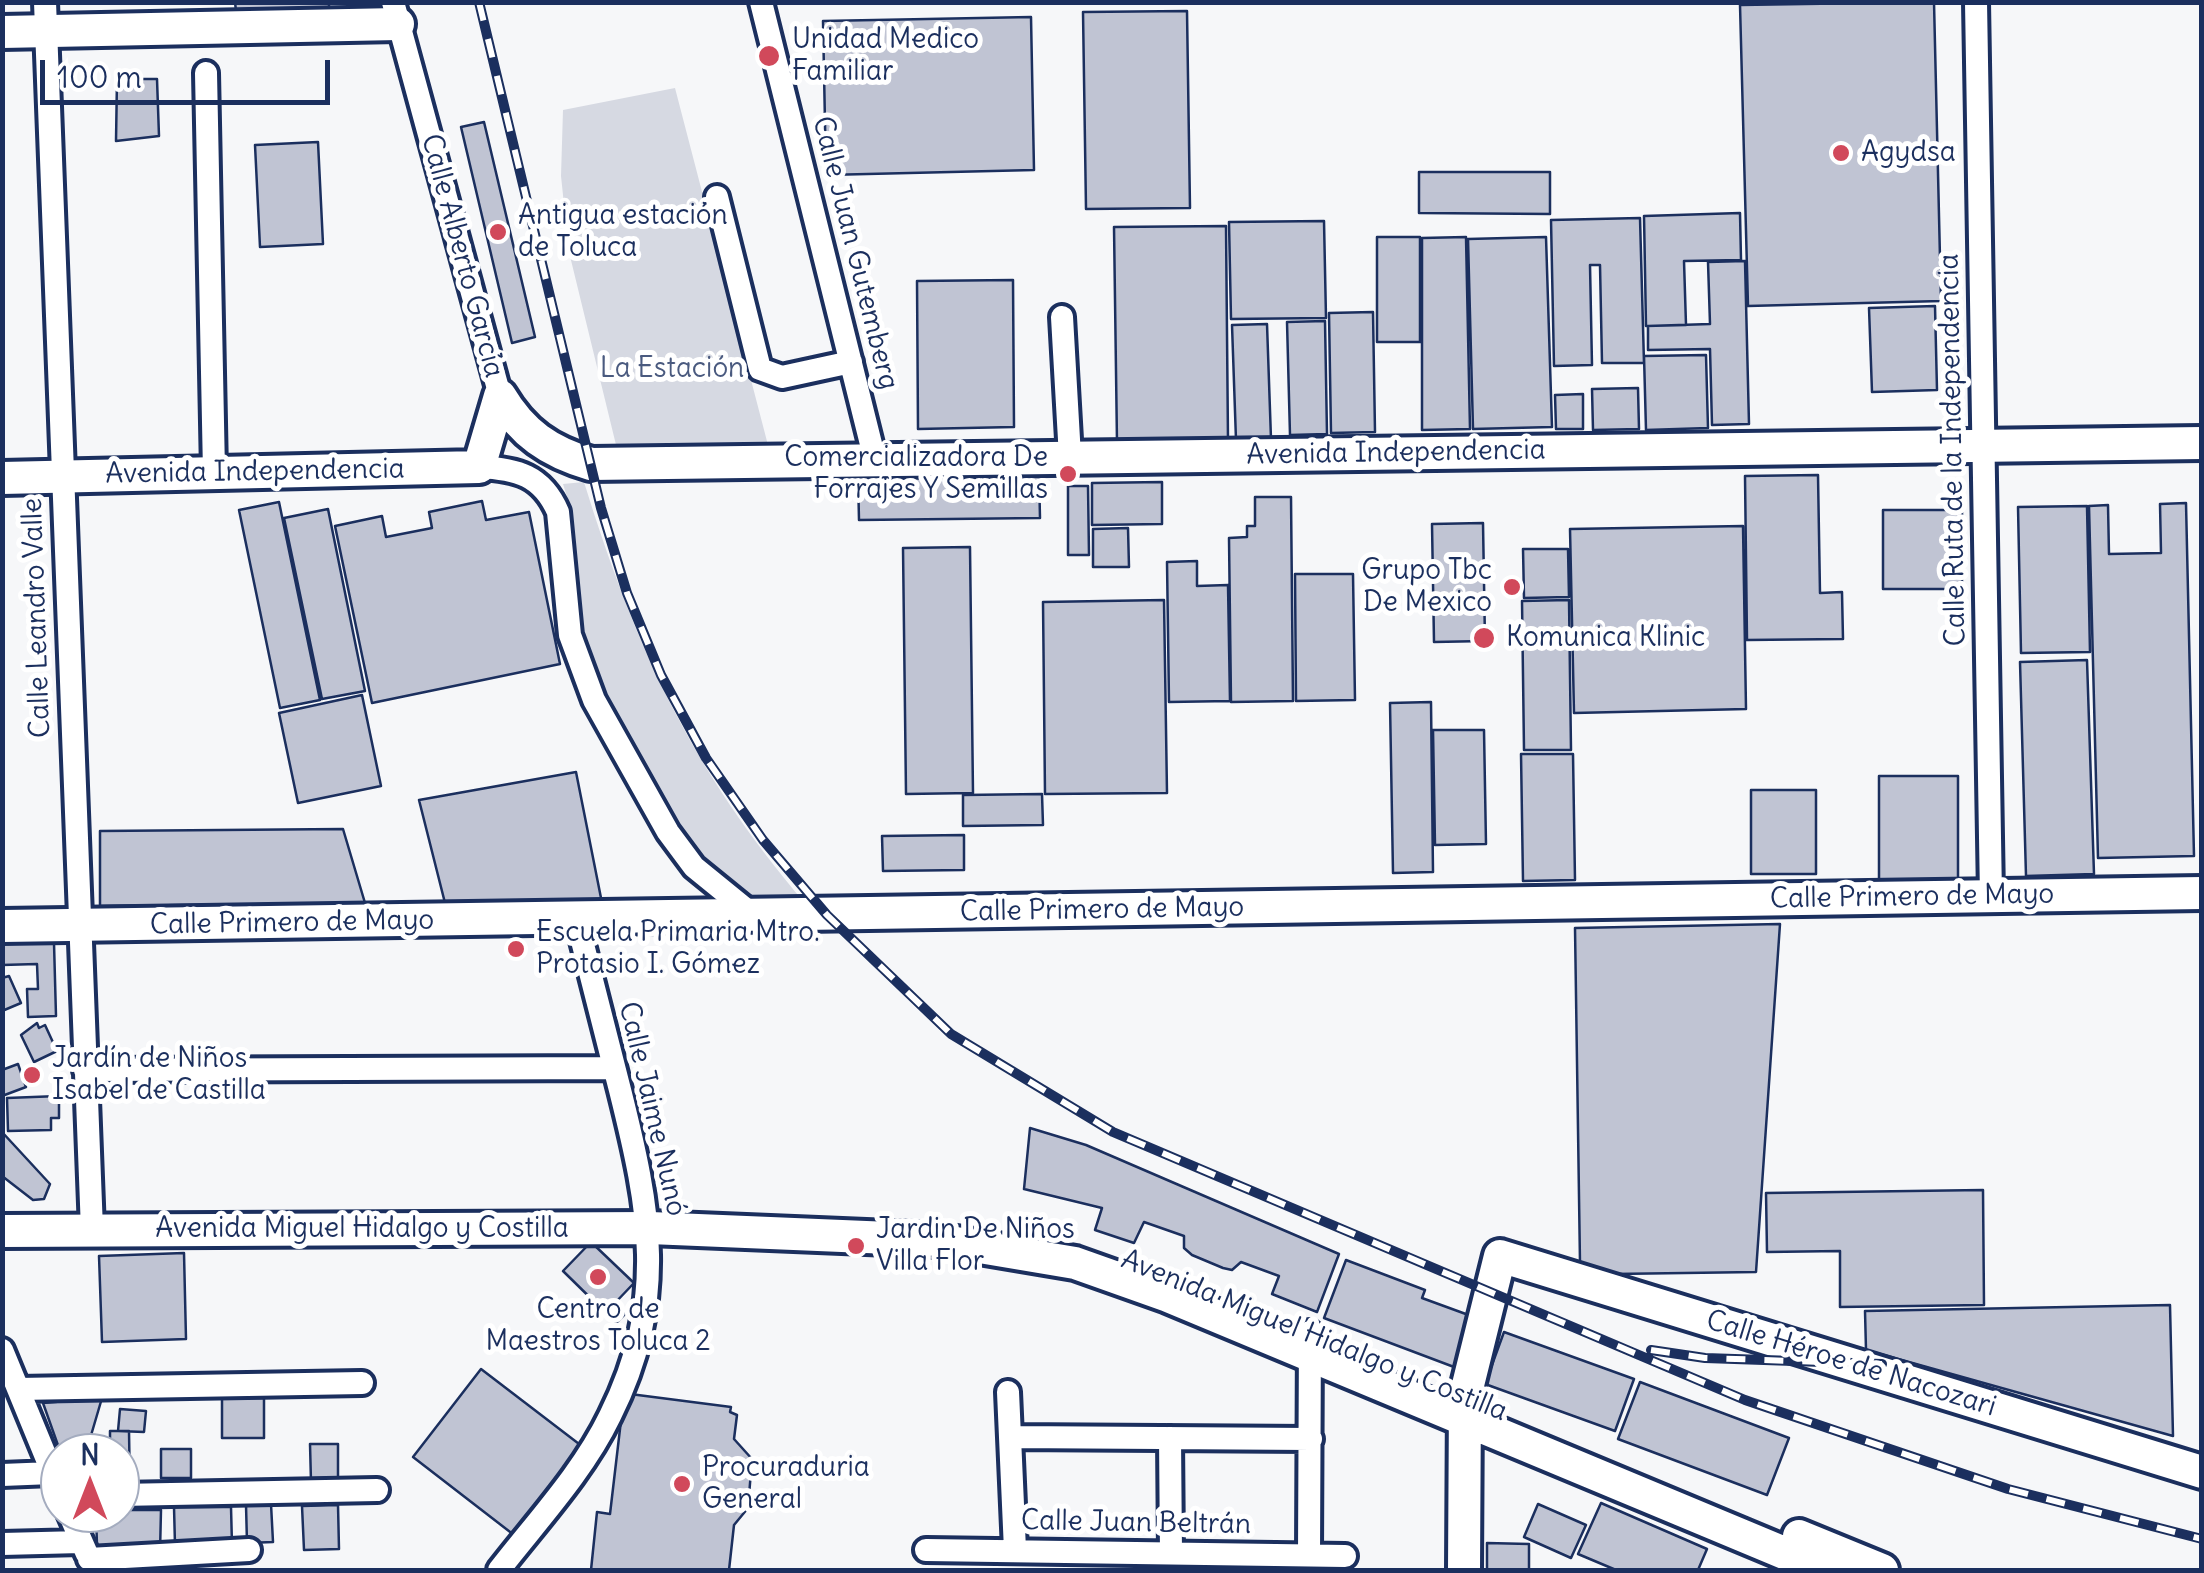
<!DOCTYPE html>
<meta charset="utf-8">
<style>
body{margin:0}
#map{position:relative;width:2204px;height:1573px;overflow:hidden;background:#f6f7f9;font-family:Delius,sans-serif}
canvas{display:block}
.frame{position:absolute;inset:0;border:5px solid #1b2f5e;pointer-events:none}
.north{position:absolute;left:40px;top:1433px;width:100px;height:100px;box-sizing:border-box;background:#fff;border:2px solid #a4acbf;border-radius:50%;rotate:0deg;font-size:28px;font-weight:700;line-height:40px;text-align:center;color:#1b2f5e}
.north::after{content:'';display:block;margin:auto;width:35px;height:45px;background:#d1495b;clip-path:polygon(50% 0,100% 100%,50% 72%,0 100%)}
.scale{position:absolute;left:40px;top:60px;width:290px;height:45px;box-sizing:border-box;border:5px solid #1b2f5e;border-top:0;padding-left:12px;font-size:30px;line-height:35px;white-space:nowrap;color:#1b2f5e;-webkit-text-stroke:8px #fff;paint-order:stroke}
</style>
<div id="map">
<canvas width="2204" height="1573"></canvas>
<div class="frame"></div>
<div class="north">N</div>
<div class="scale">100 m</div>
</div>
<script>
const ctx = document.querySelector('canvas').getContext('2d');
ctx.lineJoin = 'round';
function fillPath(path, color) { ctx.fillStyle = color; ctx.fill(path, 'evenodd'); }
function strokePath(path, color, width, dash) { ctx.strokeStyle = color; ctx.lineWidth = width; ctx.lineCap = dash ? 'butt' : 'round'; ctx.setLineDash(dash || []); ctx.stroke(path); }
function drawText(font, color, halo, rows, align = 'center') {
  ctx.font = font + ' Delius,sans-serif'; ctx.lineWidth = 10; ctx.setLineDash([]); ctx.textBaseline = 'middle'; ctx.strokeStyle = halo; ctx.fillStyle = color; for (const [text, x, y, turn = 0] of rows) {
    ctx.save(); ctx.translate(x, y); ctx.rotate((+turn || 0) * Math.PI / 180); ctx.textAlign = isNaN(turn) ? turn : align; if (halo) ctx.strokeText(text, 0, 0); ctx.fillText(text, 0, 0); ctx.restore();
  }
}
fillPath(new Path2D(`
 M675 88 769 449H617L569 252 561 176 563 110Z
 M584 482C635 647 692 771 805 903 791 903 773 906 760 903 699 887 605 708 587 649 571 596 582 538 563 484Z`), '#d6d9e2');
const building = new Path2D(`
 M235 2H329V7L236 11Z
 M1934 2 1941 301 1748 306 1740 5Z
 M1187 11 1190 208 1086 209 1083 12Z
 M1031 17 1034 170 826 175 823 21Z
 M117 79H157L159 136 116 141Z
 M484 122 535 337 512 343 461 127Z
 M318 142 323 244 260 247 255 145Z
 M1419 172H1550V214L1419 213Z
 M1740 213 1741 260 1684 261 1686 325 1646 326 1644 216Z
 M1640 218 1644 363H1602L1600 265H1590L1592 365 1554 366 1551 220Z
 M1324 221 1326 318 1231 319 1229 222Z
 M1226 226 1228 441 1117 443 1114 227Z
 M1377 237H1420V342H1377Z
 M1466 237 1470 429 1422 430V238Z
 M1546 237 1552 427 1473 429 1468 239Z
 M1745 261 1749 424 1712 425 1710 349 1648 350V326L1710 324 1708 262Z
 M1013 280 1014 427 918 429 917 281Z
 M1935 306 1937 390 1872 392 1869 308Z
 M1373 312 1375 432 1331 433 1329 313Z
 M1325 321 1327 434 1290 435 1287 322Z
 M1267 324 1271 439 1236 440 1232 325Z
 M1706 355 1708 428 1646 430 1644 356Z
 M1638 388 1639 429 1593 430 1592 389Z
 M1583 394V429H1556L1555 395Z
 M1039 474 1040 518 859 520 858 476Z
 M1818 475 1820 593 1842 592 1843 639 1747 640 1745 476Z
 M1162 482V524L1092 525V483Z
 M1068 486H1088L1089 555H1068Z
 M1255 497H1291L1293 701 1231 702 1229 538 1247 537V526H1255Z
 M482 501 486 520 529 512 560 664 372 703 335 526 382 516 386 537 432 528 429 512Z
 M279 502 320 700 280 708 239 510Z
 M2186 503 2194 856 2098 858 2089 506 2108 505 2109 554 2161 553 2160 504Z
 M2087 506 2090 652 2021 653 2018 507Z
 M328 509 365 691 322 699 284 518Z
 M1883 510H1962V589H1883Z
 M1483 523 1485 641 1434 642 1432 524Z
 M1743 526 1746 709 1574 713 1570 529Z
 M1128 528 1129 567H1093V529Z
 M970 547 973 793 906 794 903 548Z
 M1523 549H1568L1569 597 1524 598Z
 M1197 561V586L1228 585 1230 701 1169 702 1167 562Z
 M1295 574H1353L1355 700 1296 701Z
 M1164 600 1167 793 1045 794 1043 602Z
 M1569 600 1571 750H1524L1522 601Z
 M2087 660 2094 874 2026 876 2020 662Z
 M362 695 381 786 298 803 279 713Z
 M1431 702 1433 872 1393 873 1390 703Z
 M1433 730H1484L1486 844 1435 845Z
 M1521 754H1573L1575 880 1523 881Z
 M576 772 602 903H445L419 800Z
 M1879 776H1958V880H1879Z
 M1751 790H1816V874H1751Z
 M1042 794 1043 825 963 826V795Z
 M343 829 365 903 100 906V831Z
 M964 835V870L883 871 882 836Z
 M1780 924 1756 1272 1613 1274 1580 1263 1575 928Z
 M54 943 56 1016 28 1017 27 989H38L37 964 2 965V944Z
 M9 976 21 1003 2 1011V978Z
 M37 1023 39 1028 45 1025 57 1051 34 1062 21 1035Z
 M18 1064 26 1087 2 1096V1070Z
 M59 1096V1118H51V1130L8 1131 7 1098Z
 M1030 1128 1086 1145 1339 1254 1317 1312 1272 1294 1279 1276 1241 1262 1232 1270 1223 1268 1192 1255 1184 1248V1236L1144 1222 1134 1243 1095 1230 1102 1208 1024 1189Z
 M2 1132 50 1184 44 1199 33 1200 2 1176Z
 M1983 1190 1984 1305 1840 1307V1251L1767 1252 1766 1193Z
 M591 1242 634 1283 614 1304 625 1314 616 1323 563 1271Z
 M184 1253 186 1339 102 1342 99 1256Z
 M1346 1260 1425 1290 1422 1298 1474 1317 1454 1367 1324 1318Z
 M2170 1305 2173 1436 1866 1350 1865 1311Z
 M1504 1332 1634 1379 1615 1431 1485 1384Z
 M481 1369 583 1447 514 1535 413 1457Z
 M1640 1382 1789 1438 1767 1495 1618 1439Z
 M630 1394 731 1407 730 1412 737 1415 734 1439 752 1459 748 1508 734 1525 729 1570H591L597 1512 610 1514 622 1412Z
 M102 1398 87 1449 60 1451 43 1403Z
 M222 1398H264V1438H222Z
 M120 1409 146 1411 144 1432 118 1431Z
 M110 1431H129L130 1492H120V1453H106H110Z
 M310 1444H338V1482H311Z
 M161 1449H191V1478H161Z
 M1601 1503 1707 1549 1698 1570H1616L1578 1554Z
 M271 1504 273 1542 247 1543 246 1505Z
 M1538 1504 1586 1525 1571 1558 1524 1537Z
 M338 1505 339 1549 304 1550 302 1506Z
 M174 1507H231L232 1545H175Z
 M120 1510H161L160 1552 97 1546 96 1513Z
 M1487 1543 1529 1544V1570H1487Z`);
fillPath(building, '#c0c4d3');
strokePath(building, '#1b2f5e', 2.5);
const street = new Path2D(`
 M45 2 92 1230
 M393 2 500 396
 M761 2 875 460
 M1976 2 1991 896
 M206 73 214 472
 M717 197 760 369 782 377 851 362
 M1062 317 1070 457
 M479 467C517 469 542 475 558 512L570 635 594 700 668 832 694 867 753 915
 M85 1070 614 1068
 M2 1350 60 1491
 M18 1389 362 1383
 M1008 1392 1015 1550
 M1011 1437 1311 1439
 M1170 1438 1171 1553
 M2 1475 52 1473
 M120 1495 377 1490
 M69 1513 87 1554
 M2 1544 81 1542
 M926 1550 1345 1556
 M1309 1555 1310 1332
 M89 1559 249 1550
 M499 1570C537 1521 583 1472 610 1416 668 1300 650 1210 620 1090 606 1034 591 977 577 921`);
const secondary = new Path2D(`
 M2 32 398 24
 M500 396C522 433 549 452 591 464L2202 443
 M2 478 479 467 500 396
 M2 926 2202 893
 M2 1231 650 1228 938 1240 1075 1263 1168 1296 1825 1570
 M1799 1536 1882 1570
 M1464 1570 1465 1397 1500 1256 2202 1472`);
strokePath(street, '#1b2f5e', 30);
strokePath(secondary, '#1b2f5e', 40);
strokePath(street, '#fff', 22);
strokePath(secondary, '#fff', 32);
const rail = new Path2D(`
 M479 2 601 508 627 593 661 675 706 758 763 840 827 915 951 1034 1113 1132 1745 1400 2008 1489 2202 1539
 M1651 1350 1705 1358 1882 1364`);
strokePath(rail, '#1b2f5e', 10);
strokePath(rail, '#fff', 6, [19]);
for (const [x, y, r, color] of [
 [769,56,12,"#d1495b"],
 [1841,153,10,"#d1495b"],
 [498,232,10,"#d1495b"],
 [1068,474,10,"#d1495b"],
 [1512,587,10,"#d1495b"],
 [1484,638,12,"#d1495b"],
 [516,949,10,"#d1495b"],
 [32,1075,10,"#d1495b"],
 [856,1246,10,"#d1495b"],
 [598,1277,10,"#d1495b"],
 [682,1484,10,"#d1495b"]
]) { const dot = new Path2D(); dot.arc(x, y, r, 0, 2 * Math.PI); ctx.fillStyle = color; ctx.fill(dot); strokePath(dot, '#fff', 4); }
drawText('28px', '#1b2f5e', '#fff', [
 ["Unidad Medico",792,40],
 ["Familiar",792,72],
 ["Agydsa",1861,153],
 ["Antigua estación",518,216],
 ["de Toluca",518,248],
 ["Comercializadora De",1048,458,"right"],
 ["Forrajes Y Semillas",1048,490,"right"],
 ["Grupo Tbc",1492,571,"right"],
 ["De Mexico",1492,603,"right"],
 ["Komunica Klinic",1506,638],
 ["Escuela Primaria Mtro.",536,933],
 ["Protasio I. Gómez",536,965],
 ["Jardín de Niños",52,1059],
 ["Isabel de Castilla",52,1091],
 ["Jardin De Niños",876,1230],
 ["Villa Flor",876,1262],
 ["Centro de",598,1310,"center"],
 ["Maestros Toluca 2",598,1342,"center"],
 ["Procuraduria",702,1468],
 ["General",702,1500]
], 'left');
drawText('28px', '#1b2f5e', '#fff', [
 ["Calle Juan Gutemberg",855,253,76],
 ["Calle Alberto García",462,256,75],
 ["Calle Ruta de la Independencia",1953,450,-91],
 ["Avenida Independencia",1396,453,-1],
 ["Avenida Independencia",255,472,-1],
 ["Calle Leandro Valle",37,618,-92],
 ["Calle Primero de Mayo",1912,897,-1],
 ["Calle Primero de Mayo",1102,910,-1],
 ["Calle Primero de Mayo",292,923,-1],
 ["Calle Jaime Nunó",652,1109,77],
 ["Avenida Miguel Hidalgo y Costilla",362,1229],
 ["Avenida Miguel Hidalgo y Costilla",1314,1336,22],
 ["Calle Héroe de Nacozari",1851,1364,17],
 ["Calle Juan Beltrán",1136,1523,1]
]);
drawText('28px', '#4a5a7f', '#fff', [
 ["La Estación",672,369]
]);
</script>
